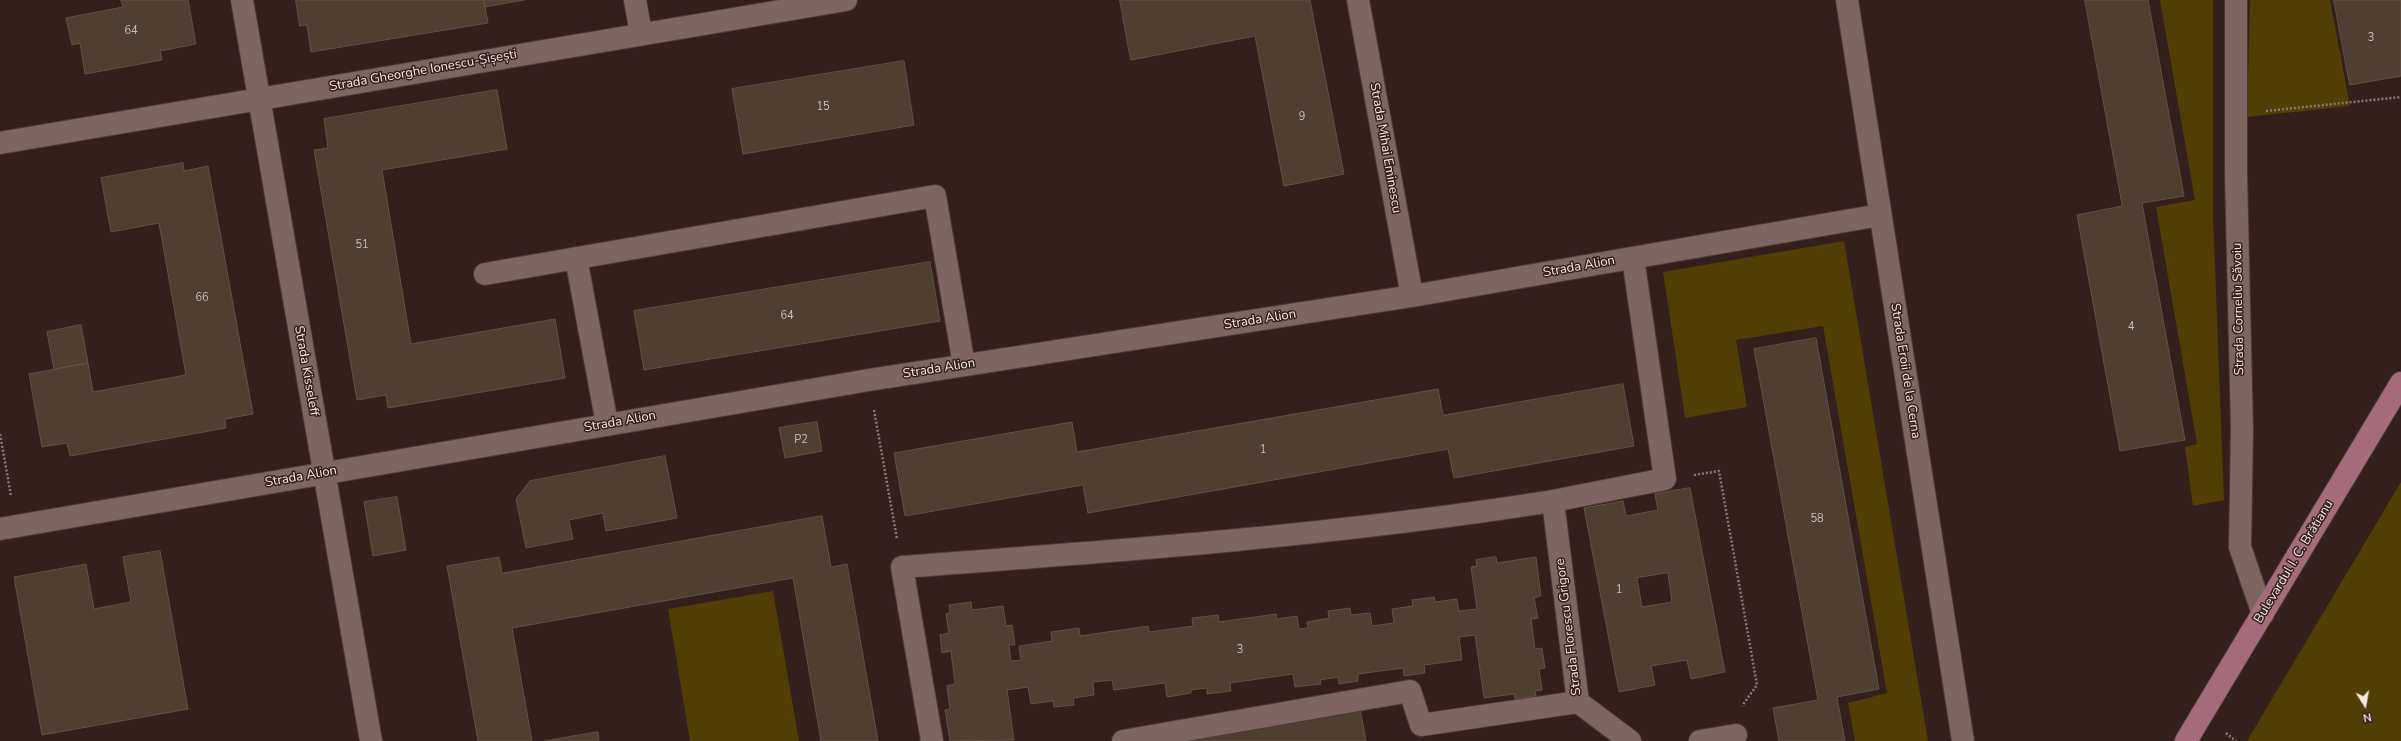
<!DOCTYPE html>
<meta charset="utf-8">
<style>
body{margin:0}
#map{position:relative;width:2401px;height:741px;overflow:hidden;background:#331f1c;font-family:"Nunito Sans",sans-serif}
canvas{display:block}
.north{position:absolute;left:2345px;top:685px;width:40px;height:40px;-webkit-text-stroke:3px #331f1c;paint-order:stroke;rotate:169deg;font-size:11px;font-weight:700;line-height:16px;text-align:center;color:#f7e9e7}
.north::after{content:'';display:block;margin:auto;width:14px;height:18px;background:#f7e9e7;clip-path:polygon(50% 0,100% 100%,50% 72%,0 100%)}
</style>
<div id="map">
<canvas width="2401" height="741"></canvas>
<div class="north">N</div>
</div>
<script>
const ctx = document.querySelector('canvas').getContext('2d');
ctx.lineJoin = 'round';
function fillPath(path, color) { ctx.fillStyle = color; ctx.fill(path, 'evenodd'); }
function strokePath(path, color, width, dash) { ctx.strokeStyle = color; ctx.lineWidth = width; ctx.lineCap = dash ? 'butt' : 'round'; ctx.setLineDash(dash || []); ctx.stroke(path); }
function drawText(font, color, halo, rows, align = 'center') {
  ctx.font = font + ' "Nunito Sans",sans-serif'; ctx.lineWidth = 3; ctx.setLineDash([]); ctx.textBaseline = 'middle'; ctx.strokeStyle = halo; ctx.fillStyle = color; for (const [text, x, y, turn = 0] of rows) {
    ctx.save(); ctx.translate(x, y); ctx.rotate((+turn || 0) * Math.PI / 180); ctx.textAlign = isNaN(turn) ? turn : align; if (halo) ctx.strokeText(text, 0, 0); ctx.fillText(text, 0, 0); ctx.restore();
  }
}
fillPath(new Path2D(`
 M2160 0H2213V216L2224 500 2193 506 2185 447 2197 444 2156 207 2195 200Z
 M2250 0H2330L2350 106 2247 117Z
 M1844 241 1928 741H1855L1848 703 1887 693 1823 326 1736 340 1747 407 1685 418 1663 272Z
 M2401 482V741H2247Z
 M773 591 799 741H690L668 609Z`), '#503f05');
const building = new Path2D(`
 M121 0H188L196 44 160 51 162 60 85 74 80 43 72 45 66 18 123 7Z
 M296 0H484L488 23 311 52 307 25 300 26Z
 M484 0H524L485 7Z
 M1120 0H1310L1344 174 1284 186 1255 36 1131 60Z
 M2085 0H2148L2184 196 2142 203 2185 440 2120 451 2077 215 2122 206Z
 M2334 0H2401V76L2350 85Z
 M904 61 914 125 743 154 732 89Z
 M497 90 507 149 382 170 411 344 555 319 565 378 388 408 386 395 357 400 314 150 328 148 324 119Z
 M183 163 184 171 208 166 253 414 225 419 226 428 70 456 67 443 42 447 29 374 88 363 93 392 186 375 159 223 111 232 101 178Z
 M930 262 940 321 644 370 634 311Z
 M81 325 88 363 54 369 47 332Z
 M1816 338 1879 689 1837 697 1845 741H1779L1773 708 1818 700 1754 349Z
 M1623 384 1634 446 1454 478 1448 449 1088 513 1083 485 905 516 894 453 1072 422 1077 452 1438 389 1443 415Z
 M817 422 822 451 785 458 779 428Z
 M665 456 677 518 606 531 603 513 569 520 573 539 526 548 516 499 530 481Z
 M1690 488 1725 672 1691 679 1687 660 1651 666 1655 685 1619 692 1584 508 1623 501 1626 516 1658 510 1655 494ZM1668 573 1672 602 1642 607 1637 578Z
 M397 497 406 550 373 556 364 502Z
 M822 516 831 567 847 564 878 741H821L793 578 512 628 532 741H478L447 566 499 557 502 573Z
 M160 551 188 709 42 735 14 577 86 564 94 609 131 602 123 557Z
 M1496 557 1497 563 1536 557 1541 596 1534 598 1538 618 1531 619 1535 649 1542 648 1545 668 1539 669 1542 690 1535 691 1536 696 1515 699 1514 694 1484 698 1475 635 1459 637 1462 660 1424 665 1425 673 1404 676 1403 668 1358 674V681L1339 684 1338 677 1320 680 1321 684 1295 687 1293 674 1230 683 1231 691 1207 694V688L1191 690V693L1167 697 1165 683 1114 690 1112 680 1093 682 1094 695 1073 698 1074 705 1054 707 1053 701 1031 704 1028 687 1007 690 1014 740 950 741 945 710 950 709 947 686 955 684 951 651 942 653 940 635 949 633 946 614 950 613 949 605 971 602 972 610 1003 606 1006 626 1012 625 1015 645H1009L1011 661 1021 660 1019 646 1052 641 1051 632 1079 628 1080 636 1148 626 1149 632 1193 626 1192 618 1218 615 1219 622 1276 614 1277 619 1297 616 1299 629 1308 628 1307 622 1329 618 1328 611 1350 608 1351 615 1370 613 1372 626 1394 623 1392 609 1413 606 1412 600 1434 597 1435 602 1457 599 1459 611 1477 609 1471 567 1477 566 1476 560Z
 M1359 703 1366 741H1189L1188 734Z
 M598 732 599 741H545Z`);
fillPath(building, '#4f3e32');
strokePath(building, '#635245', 1);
const minor = new Path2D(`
 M242 0 371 741
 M635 0 641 34
 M1358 0 1412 296
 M1847 0 1963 741
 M2236 0V174L2242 430 2240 547 2263 614
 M0 143 846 0
 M576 258 607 424
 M485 274 935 196 964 365
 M0 529 869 380 1412 296 1880 215
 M1578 702 1630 741
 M932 741 902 567C1120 551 1338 535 1553 501
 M1123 741 1410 691 1421 725 1578 702 1553 501 1665 479 1633 258
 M1700 741 1736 735`);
const major = new Path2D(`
 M2186 741 2401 383`);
strokePath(minor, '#4b3a38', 24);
strokePath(major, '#4b3a38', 24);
strokePath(new Path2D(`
 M2266 111 2401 97
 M874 410 897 539
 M0 434 11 496
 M1694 475 1719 471 1757 685 1742 706
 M2226 733 2236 741`), '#8a7976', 2.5, [2, 2]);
strokePath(minor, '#7d6662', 22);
strokePath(major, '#a56b7b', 22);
drawText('11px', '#cdbeba', null, [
 ["64",131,31],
 ["3",2371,38],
 ["15",823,107],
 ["9",1302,117],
 ["51",362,245],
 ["66",202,298],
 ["64",787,316],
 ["4",2131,327],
 ["P2",801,440],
 ["1",1263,450],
 ["58",1817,519],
 ["1",1619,590],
 ["3",1240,650]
]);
drawText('13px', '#f7e9e7', '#331f1c', [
 ["Strada Gheorghe Ionescu-Șișești",423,71,-10],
 ["Strada Mihai Eminescu",1385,148,80],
 ["Strada Alion",1579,267,-10],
 ["Strada Corneliu Săvoiu",2239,309,-91],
 ["Strada Alion",1260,320,-9],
 ["Strada Alion",939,369,-9],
 ["Strada Kisseleff",306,371,80],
 ["Strada Eroii de la Cerna",1905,371,81],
 ["Strada Alion",620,422,-10],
 ["Strada Alion",301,477,-10],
 ["Bulevardul I. C. Brătianu",2294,562,-59],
 ["Strada Florescu Grigore",1569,627,-97]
]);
</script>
